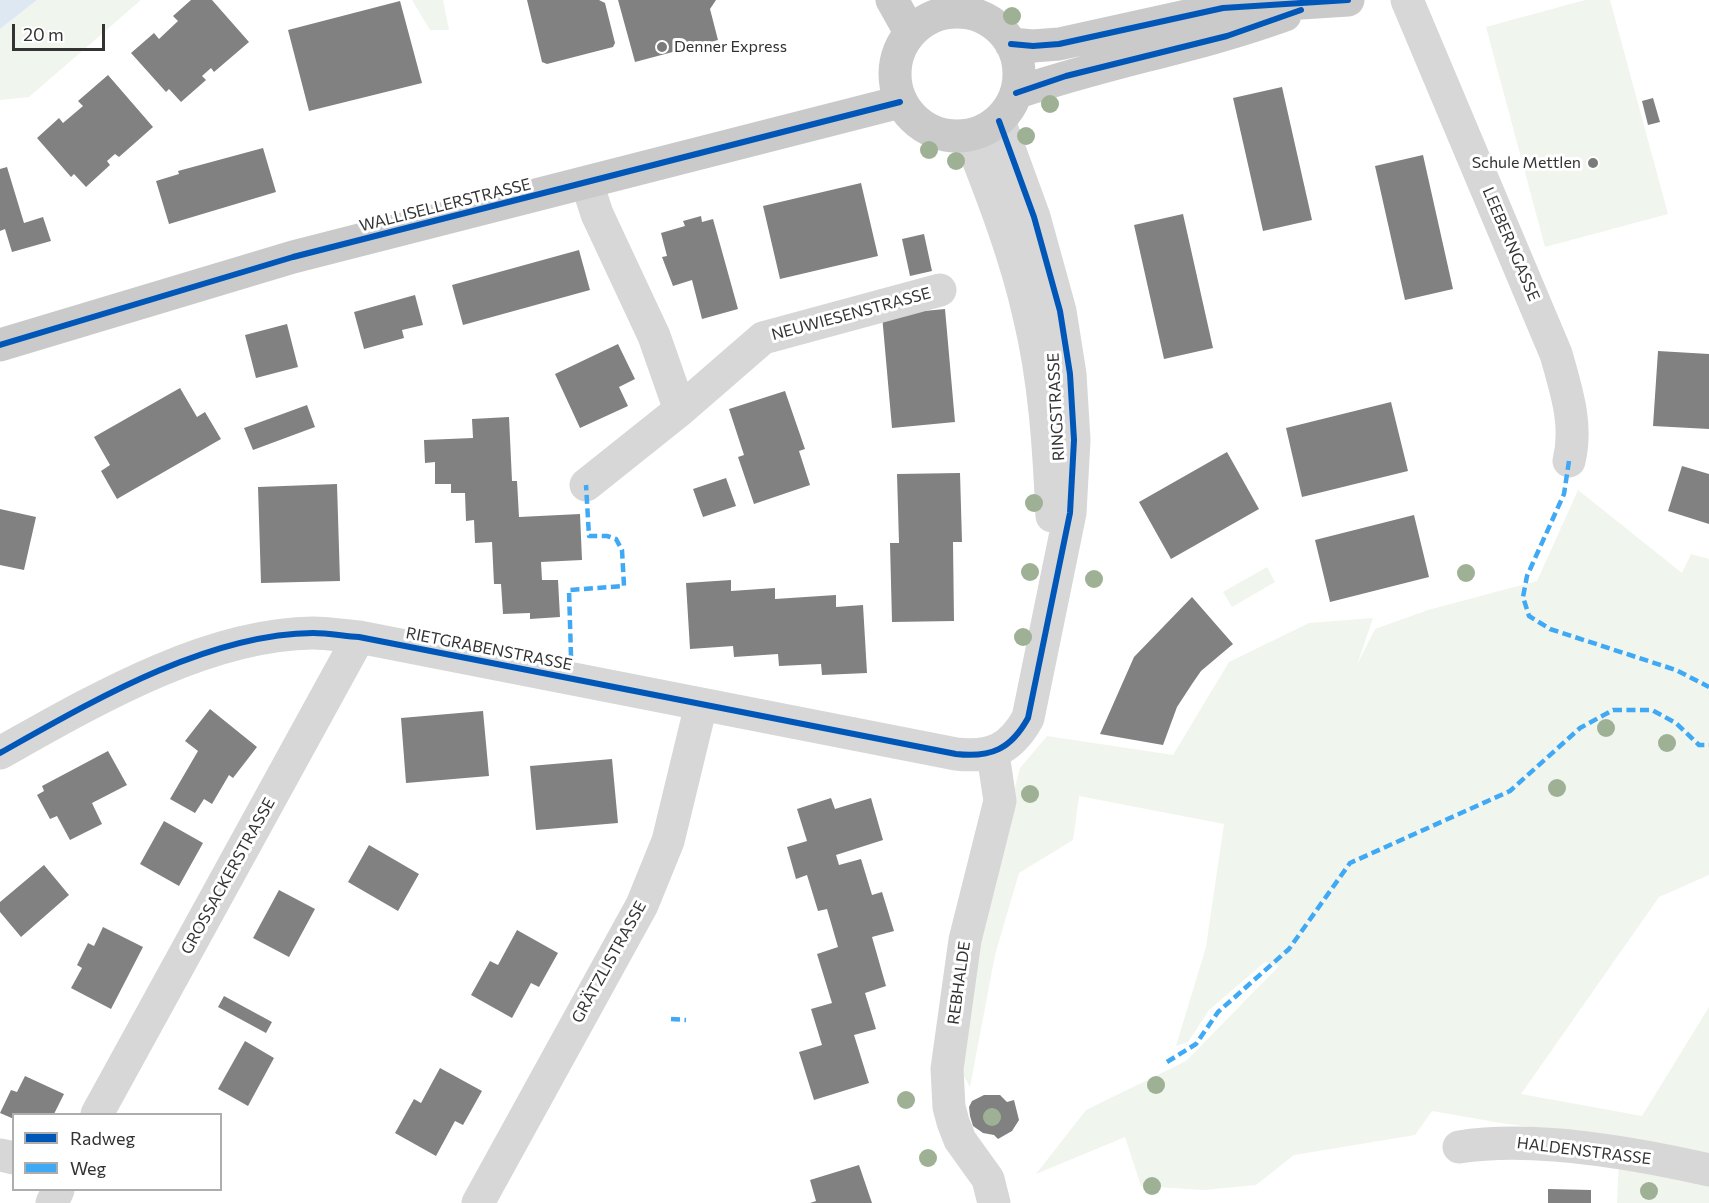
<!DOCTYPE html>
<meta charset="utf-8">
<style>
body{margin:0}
#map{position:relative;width:1709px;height:1203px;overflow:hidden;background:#fff;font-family:Commissioner,sans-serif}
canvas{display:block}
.legend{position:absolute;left:12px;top:1113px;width:210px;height:78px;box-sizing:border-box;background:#fff;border:2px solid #adadad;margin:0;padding:8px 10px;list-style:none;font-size:18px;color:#333}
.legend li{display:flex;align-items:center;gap:12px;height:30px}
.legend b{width:30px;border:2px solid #adadad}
.scale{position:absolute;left:12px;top:24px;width:93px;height:27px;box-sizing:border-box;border:3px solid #333;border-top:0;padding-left:8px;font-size:18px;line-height:21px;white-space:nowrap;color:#333;-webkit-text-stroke:4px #fff;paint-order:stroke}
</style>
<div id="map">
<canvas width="1709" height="1203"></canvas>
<ul class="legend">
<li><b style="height:8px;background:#0057b8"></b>Radweg</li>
<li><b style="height:8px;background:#3fa9f5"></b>Weg</li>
</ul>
<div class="scale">20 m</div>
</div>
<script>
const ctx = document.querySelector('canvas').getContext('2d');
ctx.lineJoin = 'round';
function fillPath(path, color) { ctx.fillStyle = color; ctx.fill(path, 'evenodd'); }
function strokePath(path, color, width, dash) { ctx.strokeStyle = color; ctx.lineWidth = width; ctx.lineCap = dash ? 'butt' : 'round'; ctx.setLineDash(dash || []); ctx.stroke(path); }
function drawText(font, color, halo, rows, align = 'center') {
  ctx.font = font + ' Commissioner,sans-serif'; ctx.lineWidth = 6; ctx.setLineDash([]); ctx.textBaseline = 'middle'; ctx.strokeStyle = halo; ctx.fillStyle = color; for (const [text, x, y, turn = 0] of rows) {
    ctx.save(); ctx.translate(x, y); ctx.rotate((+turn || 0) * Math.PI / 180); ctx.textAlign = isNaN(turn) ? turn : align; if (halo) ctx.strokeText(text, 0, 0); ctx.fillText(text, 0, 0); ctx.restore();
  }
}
fillPath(new Path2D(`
 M37 0H141L29 97 0 100V29Z
 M412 0H443L449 30H430Z
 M1585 0H1610L1668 214 1545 247 1486 27Z
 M1578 490 1682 573 1691 554 1709 559V875L1659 897 1521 1094 1642 1116 1709 1007V1156L1634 1139 1507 1124 1432 1111 1415 1135 1294 1155 1256 1185 1204 1190 1141 1186 1125 1137 1036 1174 1086 1110 1186 1061 1279 966 1265 962 1209 1010 1188 1042 1176 1046 1206 947 1224 824 1079 796 1073 840 1019 873 995 955 970 1087 960 1069 981 918 1020 768 1047 736 1173 755 1229 662 1309 623 1373 618 1357 665 1375 629 1428 610 1537 581Z
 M1267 567 1275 582 1232 607 1223 592Z
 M1619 1160 1709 1179V1203H1617Z`), '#f0f5ed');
fillPath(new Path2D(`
 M0 0H37L0 29Z`), '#dde8f3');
fillPath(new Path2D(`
 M191 0H212L249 42 214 72 211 68 202 76 206 80 181 102 169 89 166 92 131 53 154 33 159 39 178 21 173 16Z
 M527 0H599L605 3 615 43 613 47 547 64 542 62Z
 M618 0H716L710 9 718 40 635 62Z
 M400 1 422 83 309 111 288 30Z
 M108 75 153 127 119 157 115 154 107 161 110 165 86 187 74 174 71 177 37 138 59 118 63 123 83 106 78 101Z
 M1282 87 1312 220 1263 231 1233 98Z
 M1653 98 1660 122 1648 125 1642 101Z
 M263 148 276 192 169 224 156 181 179 174 178 171Z
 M1423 155 1453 289 1405 300 1375 166Z
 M7 167 24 223 43 217 51 241 12 252 5 229 0 231V169Z
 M861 183 878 256 780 279 763 206Z
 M1183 214 1213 348 1164 359 1134 225Z
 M701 216 702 222 713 219 738 309 702 319 692 280 673 286 662 257 667 256 661 233 685 226 683 221Z
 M924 234 932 271 910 276 902 239Z
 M579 250 590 290 463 325 452 285Z
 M415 295 423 325 402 330 404 338 364 349 354 312Z
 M945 309 955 422 892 428 882 315Z
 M287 324 298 367 256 378 245 335Z
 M618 344 635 379 619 387 628 406 580 428 555 374Z
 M1658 351 1709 354V429L1653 426Z
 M180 388 197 417 205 412 221 439 117 499 101 471 110 465 94 437Z
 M785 391 805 449 799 451 810 485 754 504 738 457 744 455 729 409Z
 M1391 402 1408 471 1302 497 1286 428Z
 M307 405 315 427 253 450 244 428Z
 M509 417 512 481H517L519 517 580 514 582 560 541 562 542 580H558L560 617 530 619V613L503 614 501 584H494L492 542 475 543 474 520 466 521 465 493H451V484H435V462L425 463 424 440 473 438 472 419Z
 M1227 452 1259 509 1171 559 1139 502Z
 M1682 466 1709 474V524L1668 511Z
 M960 473 962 542H953L954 621 892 622 890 543H899L897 474Z
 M726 478 736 506 703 517 693 489Z
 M337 484 340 581 261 583 258 487Z
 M0 509 36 517 24 570 0 565Z
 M1414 515 1429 577 1330 602 1315 540Z
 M731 580V591L775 588V599L836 595V607L863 605 867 673 822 675 821 664 779 666 778 654 734 657 733 646 690 649 686 583Z
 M1192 597 1233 644 1201 671 1192 684 1177 707 1163 745 1100 734 1134 657Z
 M210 709 257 747 233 778 229 775 212 804 204 799 195 813 170 799 198 751 185 741Z
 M483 711 489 776 406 783 401 718Z
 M108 751 127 785 92 803 102 824 70 840 57 816 50 819 37 795 44 791 42 786Z
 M612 759 618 823 536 830 530 766Z
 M831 798 835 809 871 798 883 840 836 855 839 865 861 859 872 895 882 892 894 931 872 937 886 986 865 993 876 1029 854 1035 869 1083 814 1100 799 1052 822 1045 811 1009 832 1003 817 954 838 947 827 909 818 911 807 875 796 879 787 847 807 841 797 809Z
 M164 821 203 843 179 886 140 864Z
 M369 845 419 874 398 911 348 882Z
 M44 865 69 895 21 937 0 912V902Z
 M279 890 315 909 289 957 253 938Z
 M103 927 143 947 111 1009 71 988 82 968 77 965 88 943 94 946Z
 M517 930 558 953 539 987 531 983 512 1018 471 995 490 961 498 965Z
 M224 996 272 1022 266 1033 218 1007Z
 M245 1041 274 1058 248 1106 218 1089Z
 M440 1068 482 1091 463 1125 455 1121 436 1156 395 1133 414 1099 421 1103Z
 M25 1076 64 1094 54 1114H14V1119L0 1113 11 1090 17 1092Z
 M984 1095H1000L1007 1102 1014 1100 1019 1120 1012 1131 998 1139 994 1135 983 1133 973 1126 970 1116 969 1107 972 1101Z
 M859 1165 872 1203H810L816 1201 810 1180Z
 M1548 1189 1591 1190V1203H1548Z`), '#818181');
strokePath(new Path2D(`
 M1407 0 1556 354C1566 390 1578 424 1569 461
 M969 136C992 195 1015 253 1029 315 1045 381 1049 448 1052 516
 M587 183 597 214 654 336 680 410
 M586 485 680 410 763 338 940 290
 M0 753C91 702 206 634 313 633 328 633 344 636 359 637L956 754C991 758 1011 749 1028 718L1070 513 1074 440 1070 374 1060 311 1034 217 999 121
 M993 754 1000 801 965 940 947 1069 949 1107 953 1122 960 1140 988 1179 994 1203
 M97 1114 359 637
 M1459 1147C1535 1135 1634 1153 1709 1170
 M0 1155 14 1158
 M52 1203 58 1190
 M478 1203 642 905 668 841 701 705`), '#d7d7d7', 33);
strokePath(new Path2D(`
 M892 0 910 32
 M895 74a62 62 0 1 1 124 0a62 62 0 1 1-124 0Z
 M1011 44 1033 46 1059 44 1223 8 1348 0
 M1016 93C1105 62 1197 47 1285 15
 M0 345 293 257 900 102`), '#cacaca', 33);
strokePath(new Path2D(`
 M1569 461 1564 494 1527 576 1523 597 1529 616 1550 629 1676 670 1709 687
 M571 656 569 590 624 586 622 550 616 539 607 536H589L586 485
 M671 1019 686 1020
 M1167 1062 1196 1044 1218 1012 1289 949 1350 863 1510 791 1580 728 1613 710H1652L1676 723 1699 745H1709`), '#3fa9f5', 4.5, [9, 4.5]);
strokePath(new Path2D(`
 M1011 44 1033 46 1059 44 1223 8 1348 0
 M1016 93 1066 76 1227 36 1301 10
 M0 345 293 257 900 102
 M0 753C91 702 206 634 313 633 328 633 344 636 359 637L956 754C991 758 1011 749 1028 718L1070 513 1074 440 1070 374 1060 311 1034 217 999 121`), '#0057b8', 6);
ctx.fillStyle = '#9eb195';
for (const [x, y] of [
 [1012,16],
 [1050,104],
 [1026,136],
 [929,150],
 [956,161],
 [1034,503],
 [1030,572],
 [1466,573],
 [1094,579],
 [1023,637],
 [1606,728],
 [1667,743],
 [1557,788],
 [1030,794],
 [1156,1085],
 [906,1100],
 [992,1117],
 [928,1158],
 [1152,1186],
 [1649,1191]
]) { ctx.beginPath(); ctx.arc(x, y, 9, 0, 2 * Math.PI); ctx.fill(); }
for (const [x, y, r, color] of [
 [662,47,6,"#7a7a7a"],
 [1593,163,6,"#7a7a7a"]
]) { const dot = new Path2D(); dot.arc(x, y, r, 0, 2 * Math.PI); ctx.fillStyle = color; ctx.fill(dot); strokePath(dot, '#fff', 2); }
drawText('16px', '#333', '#fff', [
 ["Denner Express",674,47],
 ["Schule Mettlen",1581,163,"right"]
], 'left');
drawText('16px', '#333', '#fff', [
 ["WALLISELLERSTRASSE",445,205,-14],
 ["LEEBERNGASSE",1511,244,67],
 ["NEUWIESENSTRASSE",851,314,-15],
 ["RINGSTRASSE",1056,407,-93],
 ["RIETGRABENSTRASSE",489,649,11],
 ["GROSSACKERSTRASSE",228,876,-61],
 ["GRÄTZLISTRASSE",609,962,-61],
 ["REBHALDE",959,983,-82],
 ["HALDENSTRASSE",1584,1151,7]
]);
</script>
